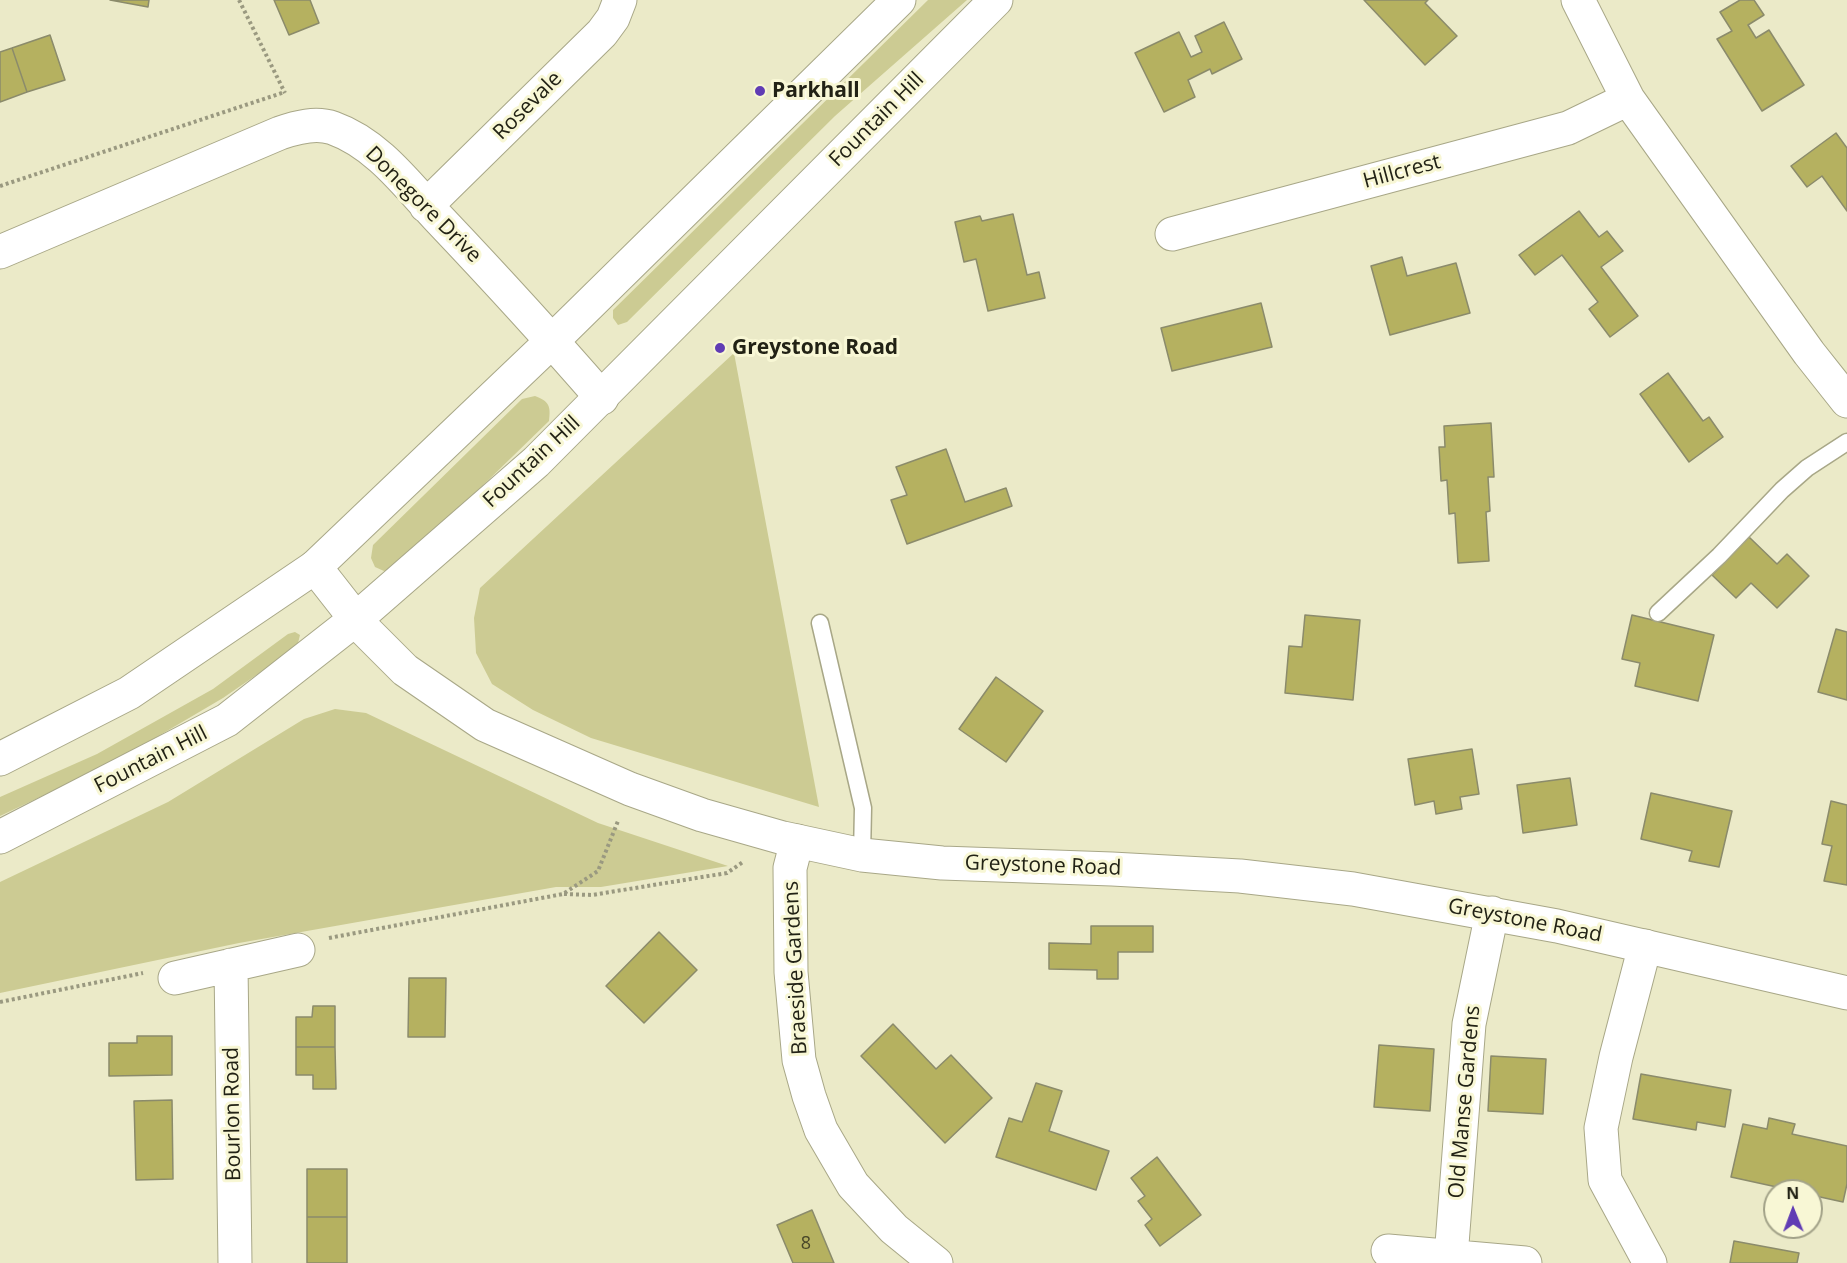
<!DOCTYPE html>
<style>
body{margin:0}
#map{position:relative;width:1847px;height:1263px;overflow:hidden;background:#ebeac8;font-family:"Open Sans",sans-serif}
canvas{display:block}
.north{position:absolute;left:1763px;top:1179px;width:60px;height:60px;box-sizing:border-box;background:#f8f7d5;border:2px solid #a2a288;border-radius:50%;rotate:359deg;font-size:16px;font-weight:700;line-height:24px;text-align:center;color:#222215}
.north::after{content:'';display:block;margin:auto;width:21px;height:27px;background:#603cb4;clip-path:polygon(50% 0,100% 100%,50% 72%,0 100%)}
</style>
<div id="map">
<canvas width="1847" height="1263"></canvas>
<div class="north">N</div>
</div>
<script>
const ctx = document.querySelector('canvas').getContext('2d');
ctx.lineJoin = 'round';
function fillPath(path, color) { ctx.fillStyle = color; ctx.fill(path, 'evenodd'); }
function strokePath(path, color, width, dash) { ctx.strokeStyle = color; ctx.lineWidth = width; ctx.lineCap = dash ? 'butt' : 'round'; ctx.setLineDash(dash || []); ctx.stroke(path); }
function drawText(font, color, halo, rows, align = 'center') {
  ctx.font = font + ' "Open Sans",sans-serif'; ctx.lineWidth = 6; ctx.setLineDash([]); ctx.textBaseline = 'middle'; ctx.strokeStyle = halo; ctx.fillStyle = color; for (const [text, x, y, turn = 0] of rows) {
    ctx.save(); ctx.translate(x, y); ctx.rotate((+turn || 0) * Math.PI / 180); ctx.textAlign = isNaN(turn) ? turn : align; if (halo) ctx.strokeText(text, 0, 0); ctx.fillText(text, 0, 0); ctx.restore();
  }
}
fillPath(new Path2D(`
 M928 0H967L835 116 627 322 618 325 613 318V310Z
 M734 353 819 807 591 738 533 710 492 684 476 653 474 618 480 588Z
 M535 396C549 401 551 406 549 421L398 568 384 571 375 567 371 558 373 545 522 399Z
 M295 632 300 635 297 647 223 698 116 761 0 816V797L97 754 213 689 288 634Z
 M335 709 366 713 598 823 728 866 601 887H556L239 943 0 993V882L168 802 304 719Z`), '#cccb93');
const building = new Path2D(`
 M110 0H149L148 7Z
 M274 0H310L319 23 289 35Z
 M1364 0H1428L1425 3 1457 36 1425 65Z
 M1740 0H1754L1764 15 1748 25 1756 38 1769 30 1804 85 1762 111 1717 39 1732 31 1720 12Z
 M1224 22 1242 59 1212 74 1210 69 1188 80 1195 97 1164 112 1135 53 1179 32 1191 57 1202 52 1195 36Z
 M50 35 65 80 27 92 12 48Z
 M12 48 27 92 0 102V52Z
 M1836 133 1847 148V211L1822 176 1807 187 1791 166Z
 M1579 211 1599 237 1607 231 1623 251 1601 267 1638 316 1610 337 1589 309 1598 302 1562 255 1535 275 1519 255Z
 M1013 214 1027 275 1039 272 1045 298 988 311 976 259 964 262 955 222 980 216 982 221Z
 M1402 257 1407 276 1456 263 1470 313 1390 335 1371 266Z
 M1261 303 1272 347 1172 371 1161 328Z
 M1668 373 1703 421 1709 417 1723 437 1689 462 1640 394Z
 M1491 423 1494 477H1488L1490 511 1486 512 1489 561 1458 563 1455 513 1449 514 1447 480 1441 481 1439 447H1445L1444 426Z
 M946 449 965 502 1006 488 1012 506 907 544 891 500 907 495 896 467Z
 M1749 537 1777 564 1787 554 1809 576 1777 608 1751 583 1736 598 1712 575Z
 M1305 615 1360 620 1353 700 1285 693 1289 646 1302 647Z
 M1632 615 1714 635 1698 701 1635 686 1640 663 1622 659Z
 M1836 629 1847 632V700L1818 692Z
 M996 677 1043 711 1006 762 959 729Z
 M1472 749 1479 794 1460 797 1462 809 1436 814 1434 801 1415 805 1408 759Z
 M1570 778 1577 825 1523 833 1517 785Z
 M1651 793 1732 811 1719 867 1689 861 1692 851 1641 839Z
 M1831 801 1847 805V885L1824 881 1832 846 1822 844Z
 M1091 926H1153V952H1118V979H1097V970L1049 969V943L1091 944Z
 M659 932 697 970 644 1023 606 986Z
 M409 978H446L445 1037H408Z
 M313 1006H335V1047H296V1017H312Z
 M893 1024 936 1069 951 1055 992 1098 945 1143 861 1056Z
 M137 1036H172V1075L109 1076V1043H137Z
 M1379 1045 1434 1049 1430 1111 1374 1107Z
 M296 1047H335L336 1089H313V1075H296Z
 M1491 1056 1546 1059 1543 1114 1488 1111Z
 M1641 1074 1731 1090 1725 1127 1697 1122 1696 1130 1633 1119Z
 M1036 1083 1062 1091 1049 1131 1109 1151 1096 1190 996 1157 1009 1118 1022 1122Z
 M172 1100 173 1179 136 1180 134 1101Z
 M1769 1118 1795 1124 1792 1134 1847 1146V1184L1843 1202 1811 1195V1191H1795L1731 1177 1743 1124 1767 1129Z
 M1157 1157 1201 1215 1160 1246 1145 1225 1152 1219 1138 1201 1145 1196 1131 1178Z
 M307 1169H347V1217H307Z
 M812 1210 834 1263H793L777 1225Z
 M307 1217H347V1263H307Z
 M1734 1241 1799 1253 1797 1263H1730Z`);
fillPath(building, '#b5b160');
strokePath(building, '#8b8b6b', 1.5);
const service = new Path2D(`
 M1658 613 1719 556 1782 490 1807 468 1847 442
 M820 623 863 808 862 855`);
const minor = new Path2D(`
 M1578 0 1628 99 1809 353 1847 401
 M426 206 602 33 613 18 620 0
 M1172 234 1568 128 1628 99
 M0 252 280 133C297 127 316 122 333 128 378 144 408 186 439 219 495 278 549 337 602 398
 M797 841 790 868 791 972 799 1060 809 1096 821 1130 853 1185 894 1229 936 1263
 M1645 946 1616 1057 1601 1128 1605 1180 1650 1263
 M231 965 235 1263
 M175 978 298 950
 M1388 1251 1525 1263
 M1451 1257 1469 1024 1492 913`);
const tertiary = new Path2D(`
 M315 567 552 341 899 0
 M356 619 536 462 996 0`);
const secondary = new Path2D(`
 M0 759 129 693 315 567 362 627 405 670 485 725 630 789 702 815 783 838 862 855 942 863 1112 869 1240 876 1353 889 1557 926 1847 993
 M0 837 227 720 356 619`);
strokePath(service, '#a8a787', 19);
strokePath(minor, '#a8a787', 35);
strokePath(tertiary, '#a8a787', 35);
strokePath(secondary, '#a8a787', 35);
strokePath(new Path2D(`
 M239 0 285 93
 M0 186 285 92
 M564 894 592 895 727 873 743 862
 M329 938 563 894 598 871 618 821
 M0 1002 143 973`), '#9a9980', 4, [3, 3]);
strokePath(service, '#fff', 16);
strokePath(minor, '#fff', 33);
strokePath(tertiary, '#fff', 33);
strokePath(secondary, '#fff', 33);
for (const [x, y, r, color] of [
 [760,91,6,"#603cb4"],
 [720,348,6,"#603cb4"]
]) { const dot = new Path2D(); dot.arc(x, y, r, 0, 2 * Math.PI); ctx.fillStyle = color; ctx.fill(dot); strokePath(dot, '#f8f7d5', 2); }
drawText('18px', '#474628', null, [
 ["8",806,1244]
]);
drawText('bold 21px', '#222215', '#f8f7d5', [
 ["Parkhall",772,91],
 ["Greystone Road",732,348]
], 'left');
drawText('21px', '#222215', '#f8f7d5', [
 ["Rosevale",528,106,-45],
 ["Fountain Hill",877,120,-45],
 ["Hillcrest",1402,172,-15],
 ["Donegore Drive",423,205,45],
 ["Fountain Hill",532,462,-43],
 ["Fountain Hill",151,760,-27],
 ["Greystone Road",1043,866,2],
 ["Greystone Road",1525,921,11],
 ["Braeside Gardens",796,968,-93],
 ["Old Manse Gardens",1465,1102,-85],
 ["Bourlon Road",233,1114,-91]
]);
</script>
